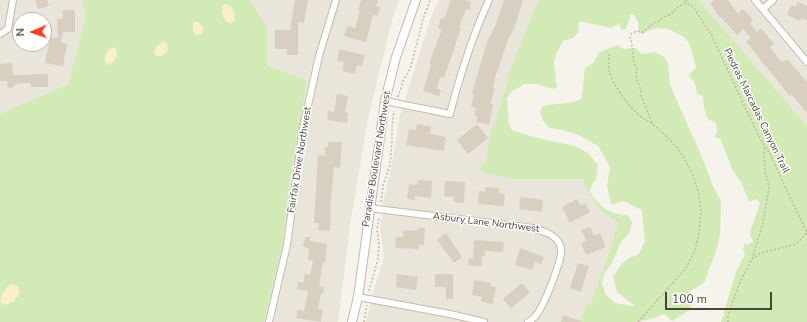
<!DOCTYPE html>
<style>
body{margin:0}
#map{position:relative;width:807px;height:322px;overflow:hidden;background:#f6f3ec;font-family:"Nunito Sans",sans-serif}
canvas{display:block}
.north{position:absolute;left:12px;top:12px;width:40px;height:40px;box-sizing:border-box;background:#fff;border:1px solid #b7b4b0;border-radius:50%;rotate:268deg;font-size:11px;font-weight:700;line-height:16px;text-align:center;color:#4b4439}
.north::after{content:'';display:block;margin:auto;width:14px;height:18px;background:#fc3f1d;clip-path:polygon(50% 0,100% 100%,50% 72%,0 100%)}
.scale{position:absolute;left:665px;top:292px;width:107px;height:18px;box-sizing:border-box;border:2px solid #4b4439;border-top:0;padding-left:5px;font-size:12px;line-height:14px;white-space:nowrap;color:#4b4439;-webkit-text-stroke:3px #fff;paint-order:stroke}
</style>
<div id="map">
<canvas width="807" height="322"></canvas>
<div class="north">N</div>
<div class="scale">100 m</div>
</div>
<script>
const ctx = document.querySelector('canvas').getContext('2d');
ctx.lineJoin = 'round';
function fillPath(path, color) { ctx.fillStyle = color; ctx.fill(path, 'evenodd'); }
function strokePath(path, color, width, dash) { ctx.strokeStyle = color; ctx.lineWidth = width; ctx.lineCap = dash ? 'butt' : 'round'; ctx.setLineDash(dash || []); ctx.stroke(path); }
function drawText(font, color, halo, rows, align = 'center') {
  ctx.font = font + ' "Nunito Sans",sans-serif'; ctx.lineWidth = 3; ctx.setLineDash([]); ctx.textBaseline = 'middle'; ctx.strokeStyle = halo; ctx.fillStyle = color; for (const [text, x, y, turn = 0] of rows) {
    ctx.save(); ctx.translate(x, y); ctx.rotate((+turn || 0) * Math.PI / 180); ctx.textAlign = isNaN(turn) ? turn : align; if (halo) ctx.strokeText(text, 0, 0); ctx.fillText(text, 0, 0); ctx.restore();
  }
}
fillPath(new Path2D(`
 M0 0H82L86 15 68 84 0 114ZM20 20H44V44H20Z
 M250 0H399L392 20 369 114 351 219 338 322H264L283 243 290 178 266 66 267 27Z
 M439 0H539L534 10 506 81H508L493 129H491L485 165 514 179H583L585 181 584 183 599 209 618 223 607 258 590 305H587L580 322H366L374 290 384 257 380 229 383 202 392 164 400 115 432 14Z
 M699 0H807V126Z`), '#eae5da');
fillPath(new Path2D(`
 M82 0H250L267 27V66L307 80 290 178 283 243 264 322H0V114L68 84 86 15Z
 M539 0H699L807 126V322H721L736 272 745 255 743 249 745 243 748 245 753 241 750 235 751 229 760 203 756 199 749 202 742 184 732 169 720 138H715L717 131 716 123 708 119 704 108 703 96 697 94 695 84 689 75 696 67C693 58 692 47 686 39 684 37 681 35 678 34 666 27 655 25 643 34L639 33 638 22 634 15 631 14 626 29 621 30 620 23 611 28 579 21 578 33 573 38 563 41C559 49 554 57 554 65 554 72 557 72 555 81L558 87 553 89 537 84H524L511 92 507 98 509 124 512 130 533 137 575 146 588 153 598 165 596 179 592 184 590 192C599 206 609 215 627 215L632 222 630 232 621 242 612 263 604 274 602 283 606 295 615 303 636 307 617 292 613 277C620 266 624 258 638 255L645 241 642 210 623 201 611 205 607 186 610 167 598 146 578 135 563 130 550 128 543 121 540 112 543 106C556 103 568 105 581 99 584 89 583 78 585 68L594 62 599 52 618 45 624 49 636 48 641 54 655 52 664 57 668 63 670 85 702 157 712 184 721 201 720 234 717 248 704 283 688 292V298L692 303 690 310 672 321 666 315 663 314 655 318 641 321 640 322H580L587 304 590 305 607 258 618 223 599 209 583 182 585 181 583 179H514L481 172V164L485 165 491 129H493L508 81 506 80 534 10Z`), '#d2eab5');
fillPath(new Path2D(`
 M226 4 231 6 235 15 234 21 231 24C223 21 220 12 223 5Z
 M193 22H199L203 27V33L200 35H196L193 32Z
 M163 41 167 44 168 50 162 56H157L154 53 155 48Z
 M112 47 116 48 117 57 112 63 107 65C102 59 106 51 112 47Z
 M9 285C26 281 20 304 4 305L0 302 2 294Z`), '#f9efc9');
fillPath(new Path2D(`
 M35 0H47L49 6 38 9Z
 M295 0H308L304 23 298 22V55H287V49H275V30H290Z
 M361 0H378L376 6 380 7 378 16 373 15 366 42 344 36 347 26 355 28 360 11H358Z
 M451 0H465L471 2 469 10 466 9 459 27 461 28 459 34 444 78 440 77 437 89 441 90 439 96 423 91 431 65 429 64 442 29 438 28 441 18 444 19Z
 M504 0H523L515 26 508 40 495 78 493 89H495L490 104H493L489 125 476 122 477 116 474 115 476 108 471 107 474 94 472 93 487 42 496 24Z
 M715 0H728L738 14 743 9 753 20 750 23 757 32 761 28 774 44 770 47 779 59 783 62 787 59 807 82V113L791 94 790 96 765 65H764L754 51 746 42 751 38 743 29 737 35 721 17 720 18 710 3Z
 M798 2 807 6V20L801 18 800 21 787 15 791 5 796 7Z
 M63 10H75V32H63L61 43 67 44 63 66 45 63 50 37 58 38 57 19H63Z
 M339 49 365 55 362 66 357 65 355 74 342 71 344 62 337 61Z
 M12 63 13 75 48 74V87H31L30 83 14 84V87L8 88 7 81H0V64Z
 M337 94 348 96 345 112 348 113 347 123 327 120 328 111 334 112Z
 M417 124 431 126 430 134 446 137 444 151 406 145 409 129 416 130Z
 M477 124 488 138 468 154 457 140Z
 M328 142H342L340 168 334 167 330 209H331L330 231 318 230 319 223H314L318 155 325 156V147H328Z
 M418 180 432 181 431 198 415 196V200L407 199 409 184 417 185Z
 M445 181 465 182 464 203 454 202V197L444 196Z
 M485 187 499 188V193L505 194 504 206 478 204 479 191 485 192Z
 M520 197 543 200 542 212 519 209Z
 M577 199 581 206 585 203 590 212 570 223 562 207Z
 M590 227 594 236 600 233 606 247 586 255 581 243 586 241 581 230Z
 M418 228H425L424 245 419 244V249L395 248 396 237H403L404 230 417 231Z
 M446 233 462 257 454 263 437 240Z
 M305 237H311L310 241 327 244 325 263 323 262 319 286 324 287 323 294 321 293 318 309 323 310 321 322 296 318 298 310 304 311 308 291 297 289 298 282 303 283 305 274 310 275 313 261 308 260 309 248 303 247Z
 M474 240 504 242 503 252 485 251V256H482L481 267 468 265 469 258 473 259Z
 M520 248 544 257 541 264 535 262 532 270 515 265Z
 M578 263 589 266 581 292 570 288Z
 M397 274 418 277 416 290 396 287Z
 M435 274H453V299H446V287H435Z
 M474 280 491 283 490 286 496 287 493 304 481 302 482 297 472 295Z
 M522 283 530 293 511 308 503 299Z
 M563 315 581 321V322H561Z`), '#d8cfc1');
const minor = new Path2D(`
 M755 0 807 62
 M763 9 773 0
 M0 34 8 29 13 0
 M385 101 450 114C460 75 472 37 489 0
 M369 208 532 228C544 231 558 235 561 248 563 259 544 305 537 314 535 318 531 320 528 322
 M358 297 450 314 484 322
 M269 322 287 245 303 128 319 56 336 0`);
const tertiary = new Path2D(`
 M352 322 358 297 385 101 396 57 416 0`);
strokePath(minor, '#c2bbae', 8);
strokePath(tertiary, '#c2bbae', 10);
strokePath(new Path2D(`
 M686 0 688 4 693 7 711 34 758 135 770 154 807 233
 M609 54C609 59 608 65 609 70 613 87 635 117 652 123
 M398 97 403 81 410 69 412 62 423 19 430 0
 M381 202 383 186 390 165 392 142V126L394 111
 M752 259 763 223 769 188 768 181 765 172 764 147
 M369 291 378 259 379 244 377 230 379 217
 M364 322 367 305
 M638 322 686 268 695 250 699 233 701 210 699 195 692 173 683 156 675 145 652 123 641 95C641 84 634 81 637 69 631 58 634 48 630 37L632 33 637 31 643 32 653 23 659 21 664 17 671 14 678 7 687 2
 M728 322V315L739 285 752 259 761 253 796 244 807 233`), '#c4b79f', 1.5, [2, 2]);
strokePath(minor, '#fff', 6);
strokePath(tertiary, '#fff', 8);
drawText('10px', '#4b4439', '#fff', [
 ["Piedras Marcadas Canyon Trail",756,111,64],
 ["Paradise Boulevard Northwest",377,159,-81],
 ["Fairfax Drive Northwest",300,160,-81],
 ["Asbury Lane Northwest",486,223,7]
]);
</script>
